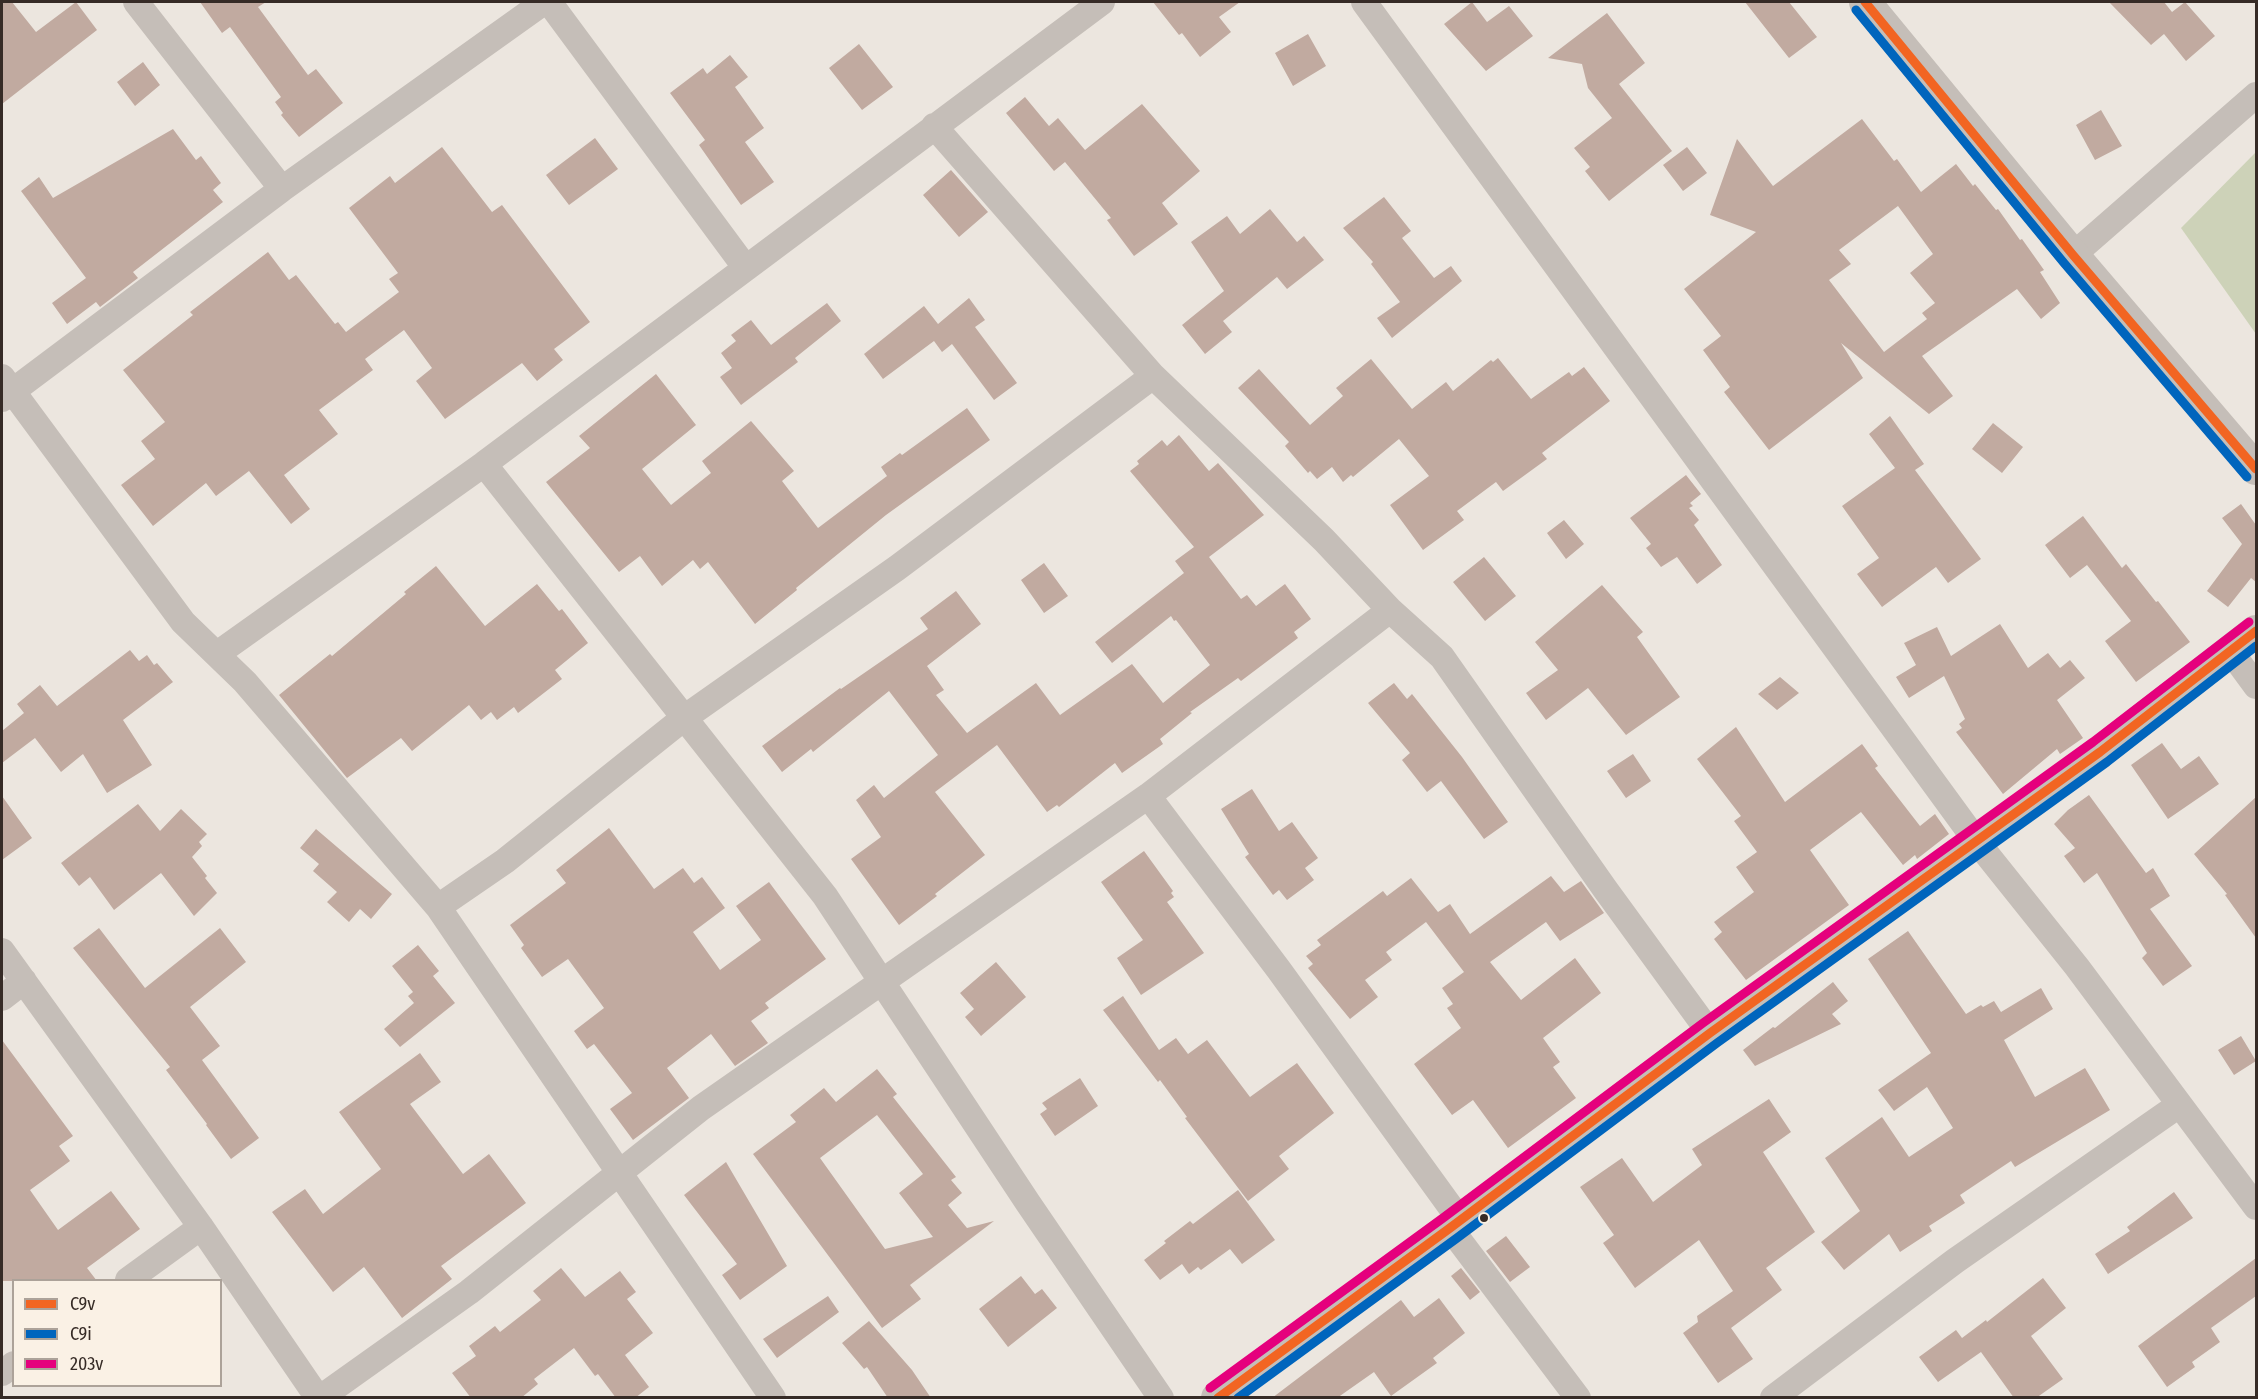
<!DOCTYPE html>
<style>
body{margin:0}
#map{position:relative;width:2258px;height:1399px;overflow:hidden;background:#ece6df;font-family:"Fira Sans Condensed",sans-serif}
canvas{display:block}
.frame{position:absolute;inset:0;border:3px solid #362b26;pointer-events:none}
.legend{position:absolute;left:12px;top:1279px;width:210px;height:108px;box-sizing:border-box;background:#faf1e5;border:2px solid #aca299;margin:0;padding:8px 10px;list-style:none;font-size:18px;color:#362b26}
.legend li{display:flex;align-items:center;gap:12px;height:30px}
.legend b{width:30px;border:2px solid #aca299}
</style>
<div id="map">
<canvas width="2258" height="1399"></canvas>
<div class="frame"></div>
<ul class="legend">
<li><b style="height:8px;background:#f26522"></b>C9v</li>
<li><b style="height:8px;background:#0065bd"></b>C9i</li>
<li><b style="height:8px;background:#e5007d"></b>203v</li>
</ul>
</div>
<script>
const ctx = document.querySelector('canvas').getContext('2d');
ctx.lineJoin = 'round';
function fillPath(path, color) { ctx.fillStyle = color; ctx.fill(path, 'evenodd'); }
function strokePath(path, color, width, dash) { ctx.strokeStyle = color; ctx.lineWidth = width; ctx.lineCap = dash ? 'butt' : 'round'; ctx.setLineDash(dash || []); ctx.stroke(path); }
fillPath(new Path2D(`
 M2256 152V334L2181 228Z`), '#cdd2b8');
fillPath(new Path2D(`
 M2 2H12L36 32 76 2 97 30 2 104Z
 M200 2H266L258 7 308 75 316 69 343 103 299 137 281 115 283 113 275 102 281 97 230 27 222 33Z
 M1153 2H1240L1219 17 1231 32 1200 57 1182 33 1179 35Z
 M1472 2 1487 22 1509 6 1533 36 1486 71 1444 24Z
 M1745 2H1789L1817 37 1789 58Z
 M2109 2H2164L2172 12 2185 2 2215 36 2186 61 2164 34 2151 45Z
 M1607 13 1645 63 1619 84 1672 151 1609 201 1585 171 1590 167 1574 148 1612 118 1588 88 1582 64 1548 58Z
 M1308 34 1326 66 1293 86 1275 53Z
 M859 44 893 87 862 110 829 68Z
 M730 55 748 77 735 87 764 128 745 142 774 182 741 205 699 145 705 140 670 93 703 68 707 74Z
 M143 62 160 85 135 106 117 82Z
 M1025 97 1049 126 1058 118 1085 150 1142 104 1200 171 1162 203 1178 224 1134 256 1107 220 1111 218 1065 162 1054 171 1006 113Z
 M2101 110 2122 146 2095 160 2076 125Z
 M1862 119 1894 161 1897 159 1921 192 1956 164 1973 186 1975 184 1996 210 1998 209 2020 240 2022 239 2044 270 2040 272 2060 303 2041 319 2017 289 1922 356 1953 396 1929 414 1841 343 1863 378 1769 450 1724 392 1730 387 1703 350 1721 336 1684 289 1756 232 1710 215 1737 139 1773 186ZM1898 206 1933 254 1910 273 1935 303 1922 313 1927 319 1884 352 1829 280 1851 264 1839 250Z
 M173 129 196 160 201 156 221 183 213 190 223 202 133 272 138 278 100 307 96 302 67 324 52 303 86 278 21 191 39 177 53 198Z
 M595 138 618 169 569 205 546 175Z
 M442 147 492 212 502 205 590 322 554 349 563 360 537 381 522 363 445 419 416 381 432 368 404 330 365 359 373 370 319 410 338 434 284 475 310 509 291 524 249 471 216 496 206 483 153 526 121 485 155 459 141 441 165 422 123 370 193 315 190 312 268 252 289 280 296 275 335 324 338 322 346 332 399 292 389 279 398 273 349 208 390 176 395 183Z
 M1687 147 1707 173 1683 191 1663 165Z
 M951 170 988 212 959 237 923 195Z
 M1384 197 1411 231 1402 238 1434 278 1451 266 1462 281 1392 338 1377 318 1400 302 1371 264 1373 262 1343 228Z
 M1270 209 1297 242 1304 236 1324 260 1287 289 1277 277 1223 321 1232 332 1205 354 1182 325 1224 291 1191 242 1227 216 1240 234Z
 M969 298 985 320 975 327 1017 383 994 400 952 344 942 352 934 341 883 379 864 354 924 306 938 324Z
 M827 303 841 321 795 358 798 362 741 405 720 377 732 368 721 353 736 341 731 335 751 320 771 345Z
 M1498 358 1531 399 1569 372 1572 376 1584 367 1610 401 1542 453 1547 459 1503 491 1496 482 1457 511 1464 520 1423 550 1390 505 1429 476 1399 439 1353 477 1351 475 1343 482 1332 467 1317 479 1310 471 1308 473 1285 446 1289 442 1238 388 1259 369 1310 425 1343 396 1336 388 1371 359 1412 409 1446 382 1453 391 1491 360 1493 362Z
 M656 374 696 425 642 469 671 505 711 473 702 461 751 421 794 471 782 481 818 528 887 476 881 467 900 453 902 455 967 408 990 440 886 515 796 588 797 590 755 624 708 562 700 569 693 560 662 586 640 556 619 572 546 482 590 448 579 436Z
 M1890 416 1924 464 1915 470 1981 559 1948 583 1936 567 1882 607 1857 574 1879 558 1842 506 1895 468 1869 434Z
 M1993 423 2023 447 2002 473 1972 449Z
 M1179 435 1209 471 1218 463 1264 515 1209 557 1241 599 1247 595 1256 606 1285 584 1311 619 1294 632 1298 638 1241 681 1238 678 1190 712 1192 713 1160 739 1163 744 1122 773 1115 763 1059 807 1057 805 1047 812 997 745 935 792 985 855 935 894 937 896 899 925 851 859 881 837 856 800 874 785 884 798 938 755 889 691 813 752 811 749 782 772 762 746 840 688 841 689 928 629 920 618 956 591 981 624 927 666 944 690 936 695 967 733 1036 683 1060 715 1132 664 1163 703 1210 665 1176 620 1174 621 1171 616 1112 663 1095 642 1184 573 1175 561 1194 547 1130 471 1139 464 1137 461 1162 440 1167 446Z
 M1686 475 1701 494 1690 503 1693 506 1689 508 1699 520 1694 525 1722 565 1697 584 1677 557 1661 567 1646 548 1651 544 1630 518Z
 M2241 504 2256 525V582L2251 578 2228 607 2207 591 2242 544 2222 518Z
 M2083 516 2122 568 2126 564 2156 602 2158 601 2190 642 2136 682 2105 641 2131 621 2087 565 2070 578 2045 545Z
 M1564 520 1584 544 1566 559 1547 533Z
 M1484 557 1516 596 1485 621 1453 582Z
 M1044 563 1068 596 1044 613 1021 580Z
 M436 566 485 626 537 584 559 611 562 609 588 643 555 670 562 679 518 713 514 707 497 720 491 712 481 720 469 705 412 751 401 738 347 778 279 695 330 654 332 656 406 594 404 592Z
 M1602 585 1643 632 1637 637 1680 697 1626 735 1588 688 1546 720 1526 693 1558 670 1535 642Z
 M2000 624 2028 668 2048 653 2060 668 2070 660 2085 678 2057 700 2083 738 2060 754 2057 749 2003 794 1956 732 1962 728 1959 724 1965 719 1944 676 1909 698 1896 677 1916 665 1904 643 1937 627 1951 656Z
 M130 650 139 661 147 655 154 665 157 663 173 682 123 720 152 765 107 793 83 754 61 772 35 738 2 763V731L24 713 17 704 40 685 57 706Z
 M1780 677 1799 693 1777 710 1758 694Z
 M1394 683 1407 699 1412 694 1462 757 1508 822 1484 839 1441 781 1427 792 1402 760 1410 753 1368 703Z
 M1736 727 1785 802 1862 744 1878 766 1875 768 1920 826 1935 814 1949 834 1917 859 1915 855 1903 865 1861 812 1810 850 1849 905 1746 980 1714 939 1722 932 1714 922 1754 892 1736 867 1757 852 1734 821 1741 816 1697 759Z
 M2162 743 2181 769 2199 756 2219 784 2168 819 2131 765Z
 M1633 754 1651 781 1626 798 1607 771Z
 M1252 789 1279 831 1292 822 1318 858 1305 868 1314 880 1287 900 1279 890 1273 895 1245 857 1249 854 1221 809Z
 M2089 795 2146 873 2153 868 2170 896 2150 909 2192 966 2163 986 2142 958 2147 953 2097 873 2084 883 2064 856 2075 848 2054 824 2068 810Z
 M2 796 32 838 2 860Z
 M2256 797V938L2225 895 2227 894 2194 854Z
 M138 804 160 831 181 809 207 834 199 842 202 846 192 857 207 876 205 878 217 893 194 916 161 873 114 910 90 877 79 886 61 863Z
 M609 828 654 889 683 868 694 883 702 877 725 908 693 932 720 970 761 940 736 906 769 882 826 959 765 1003 769 1008 751 1021 768 1043 735 1066 711 1034 667 1068 689 1098 633 1140 610 1109 632 1093 594 1044 587 1049 574 1031 604 1008 568 959 542 977 521 948 524 945 510 925 566 883 556 870Z
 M316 829 392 894 371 919 360 909 349 922 327 902 337 892 313 871 319 864 300 848Z
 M1144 851 1173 891 1171 893 1174 897 1167 902 1204 953 1141 995 1117 958 1143 940 1101 882Z
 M1551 876 1564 892 1581 881 1604 913 1560 941 1546 922 1490 962 1521 1000 1575 958 1601 993 1543 1038 1560 1062 1553 1067 1576 1098 1508 1148 1473 1100 1452 1115 1414 1064 1461 1028 1447 1008 1453 1004 1442 988 1464 972 1426 922 1386 952 1392 960 1365 980 1378 997 1350 1019 1308 968 1313 964 1306 956 1321 945 1317 940 1383 891 1387 896 1411 878 1438 912 1450 904 1470 934Z
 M99 928 145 988 220 928 246 962 190 1007 220 1046 202 1060 259 1138 231 1159 206 1125 207 1124 166 1070 170 1067 73 948Z
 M1908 931 1966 1014 1981 1005 1983 1007 1994 1001 2001 1012 2041 988 2053 1009 2004 1040 2035 1097 2085 1068 2110 1110 2015 1167 2011 1161 1960 1195 1965 1203 1929 1226 1932 1231 1900 1252 1889 1234 1844 1270 1821 1242 1860 1211 1825 1158 1882 1117 1909 1157 1953 1128 1927 1087 1894 1111 1878 1090 1931 1053 1868 959Z
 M418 945 439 971 433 976 455 1003 400 1047 384 1029 414 1003 408 996 413 992 392 966Z
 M996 962 1026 997 981 1036 965 1017 974 1009 960 993Z
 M1833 982 1848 1001 1832 1014 1841 1024 1755 1066 1743 1050 1773 1027 1775 1028Z
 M1123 996 1159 1050 1176 1038 1188 1054 1207 1040 1250 1097 1297 1063 1334 1113 1279 1156 1289 1169 1248 1201 1185 1118 1187 1117 1160 1080 1158 1082 1103 1010Z
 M2241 1036 2256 1061 2234 1075 2218 1050Z
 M2 1040 73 1136 59 1146 70 1161 30 1190 58 1230 111 1191 140 1229 87 1268 97 1281H2Z
 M420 1053 441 1082 410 1104 463 1174 489 1154 526 1203 441 1266 452 1279 402 1318 364 1267 333 1292 272 1212 305 1189 323 1214 381 1169 339 1112Z
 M877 1069 897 1094 893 1097 956 1177 951 1180 962 1193 948 1205 967 1228 994 1221 910 1285 921 1299 882 1328 753 1154 796 1122 790 1115 824 1088 836 1102ZM877 1115 923 1174 899 1193 933 1237 885 1249 820 1158Z
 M1080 1078 1098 1106 1055 1136 1040 1114 1047 1109 1042 1103Z
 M1769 1099 1791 1132 1763 1152 1815 1232 1766 1268 1782 1290 1731 1328 1753 1359 1718 1383 1683 1333 1698 1322 1697 1316 1733 1291 1699 1240 1635 1288 1603 1243 1614 1235 1580 1187 1622 1158 1653 1202 1702 1165 1692 1149Z
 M726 1162 787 1266 740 1300 722 1275 737 1264 684 1195Z
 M1238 1190 1275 1240 1242 1264 1230 1249 1201 1270 1198 1267 1189 1274 1182 1264 1160 1280 1144 1260 1166 1243 1164 1241 1190 1221 1193 1224Z
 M2174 1192 2193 1218 2108 1274 2095 1254 2130 1231 2127 1227Z
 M1506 1236 1530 1267 1510 1282 1486 1251Z
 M2256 1258V1296L2211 1328 2220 1342 2192 1362 2195 1367 2167 1387 2138 1346Z
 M561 1268 585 1297 620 1271 636 1292 627 1299 653 1333 625 1355 649 1387 635 1398H616L598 1374 595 1376 574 1348 534 1379 538 1384 521 1398H471L452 1373 476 1356 469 1346 495 1326 500 1332 541 1300 533 1291Z
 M1461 1268 1480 1292 1470 1300 1451 1276Z
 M1021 1276 1035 1294 1042 1289 1057 1308 1008 1347 979 1309Z
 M2043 1278 2066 1308 2031 1336 2063 1379 2036 1398H2014L1981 1352 1938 1382 1919 1357 1956 1330 1962 1338 1986 1320 1987 1322Z
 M828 1296 839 1312 777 1358 763 1339Z
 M1439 1298 1465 1333 1433 1358 1437 1363 1391 1396 1374 1372 1337 1398H1272L1401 1300 1414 1317Z
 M869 1321 912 1370 931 1398H888L867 1367 864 1369 842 1343Z`), '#c1aaa0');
strokePath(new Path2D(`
 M136 2 282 189
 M549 2 745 267
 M1364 2 1977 842 2077 967 2256 1207
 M934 126 1153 376 1324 540 1390 610 1442 657 1605 889 1710 1033
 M2073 255 2256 95
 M2 377 183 622 245 682 438 907 773 1398
 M2 399 282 189 544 2
 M484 464 825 896 1028 1203 1161 1398
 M2231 652 2256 686
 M217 654 484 464 1102 2
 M1148 796 1279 970 1460 1220
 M438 907 505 861 684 718 897 568 1153 376
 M2 951 201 1227 318 1398
 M2 998 24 981
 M1450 1228 1578 1398
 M128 1280 201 1227
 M2 1373 14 1364
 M320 1398 469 1292 701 1108 1148 796 1390 610
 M1773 1398 1955 1261 2179 1105`), '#c5beb8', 26);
strokePath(new Path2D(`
 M1865 2 2073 255 2256 469
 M1217 1398 1450 1228 1710 1033 2100 752 2256 631`), '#c5beb8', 32);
strokePath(new Path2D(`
 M1865 2 2073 255 2256 469
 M1218 1398 1450 1228 1710 1033 2100 752 2256 631`), '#f26522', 9);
strokePath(new Path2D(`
 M1856 10 2064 263 2247 477
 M1238 1398 1457 1238 1717 1043 2107 762 2256 646`), '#0065bd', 9);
strokePath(new Path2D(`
 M1210 1388 1443 1218 1703 1023 2093 742 2249 622`), '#e5007d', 9);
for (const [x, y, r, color] of [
 [1484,1218,5,"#362b26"]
]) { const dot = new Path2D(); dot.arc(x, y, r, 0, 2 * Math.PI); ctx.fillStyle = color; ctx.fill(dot); strokePath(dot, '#faf1e5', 2); }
</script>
